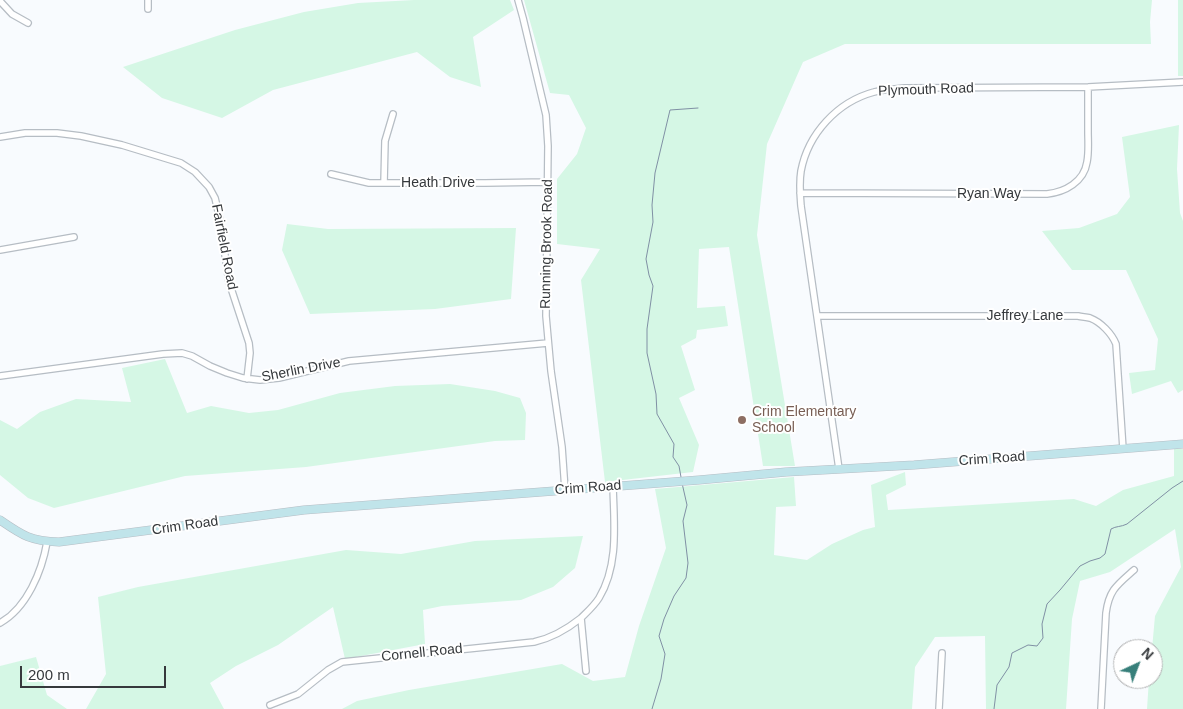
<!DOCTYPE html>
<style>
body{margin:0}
#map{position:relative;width:1183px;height:709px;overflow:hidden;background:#f8fbfe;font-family:Arial,sans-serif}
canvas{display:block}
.north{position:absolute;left:1113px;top:639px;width:50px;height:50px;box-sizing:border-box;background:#fff;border:1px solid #afb0b1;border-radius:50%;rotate:43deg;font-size:14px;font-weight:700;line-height:20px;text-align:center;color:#36393c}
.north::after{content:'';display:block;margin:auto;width:18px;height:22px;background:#377f7a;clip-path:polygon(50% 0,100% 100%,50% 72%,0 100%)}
.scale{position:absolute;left:20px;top:666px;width:146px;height:22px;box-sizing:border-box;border:2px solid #36393c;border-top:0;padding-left:6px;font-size:15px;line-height:18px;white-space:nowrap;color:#36393c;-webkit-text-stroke:4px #fff;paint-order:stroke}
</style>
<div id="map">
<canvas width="1183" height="709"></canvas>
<div class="north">N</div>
<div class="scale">200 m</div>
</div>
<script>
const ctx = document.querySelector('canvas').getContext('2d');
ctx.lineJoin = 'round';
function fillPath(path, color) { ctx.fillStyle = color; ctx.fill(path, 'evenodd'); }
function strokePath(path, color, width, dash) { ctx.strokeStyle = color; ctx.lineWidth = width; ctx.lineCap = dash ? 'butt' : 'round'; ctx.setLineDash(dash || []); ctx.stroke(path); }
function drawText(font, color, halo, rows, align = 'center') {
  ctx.font = font + ' Arial,sans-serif'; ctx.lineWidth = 4; ctx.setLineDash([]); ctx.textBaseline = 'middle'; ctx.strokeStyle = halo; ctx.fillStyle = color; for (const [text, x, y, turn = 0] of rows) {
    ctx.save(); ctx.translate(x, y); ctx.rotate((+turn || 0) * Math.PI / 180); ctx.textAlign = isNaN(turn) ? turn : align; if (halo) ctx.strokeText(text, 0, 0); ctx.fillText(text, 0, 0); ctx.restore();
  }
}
fillPath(new Path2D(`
 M414 0H510L514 10 473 37 481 87 450 77 417 52 273 90 222 118 162 98 123 67 235 30 304 12 358 3Z
 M524 0H1152L1150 22 1151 44H845L803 62 767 144 757 235 795 466H763L729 247 699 249 697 308 725 306 728 326 697 330 696 338 681 346 695 390 679 398 699 445 693 472 605 482 581 280 600 249 557 244V179L577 154 586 128 569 95 550 93Z
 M1178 0H1183V76H1178Z
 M1179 125 1177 169 1180 213 1183 221V390L1178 393 1171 381 1132 394 1129 373 1155 370 1158 339 1126 270H1072L1042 231 1079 228 1117 214 1130 197 1122 137Z
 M287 224 328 229 516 228 511 299 435 309 310 314 282 250Z
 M165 359 187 413 211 406 249 413 278 410 340 393 395 386 450 384 495 391 520 398 526 413 525 440 495 441 306 467 185 476 54 508 28 498 0 475V420L17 429 40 412 76 399 131 402 122 368Z
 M1174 449H1183V709H1147L1149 679H1153V649H1152L1155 616 1181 567 1175 529 1110 572 1080 581 1072 619 1066 709H986L985 636 935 637 915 667 912 709H342L357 701 409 690 562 664 593 681 625 677 639 626 666 548 655 489 794 477 796 506 776 507 774 555 807 560 832 544 863 530 875 527 871 485 905 472 906 485 886 495 888 510 1074 499 1096 506 1123 490 1174 476Z
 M583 536 575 568 553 587 521 600 442 606 423 610 425 644 345 659 333 607 278 645 236 666 210 683 224 709H86L106 674 98 597 138 587 346 550 401 554 475 541Z
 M36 657 47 695 67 709H0V666Z`), '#d5f7e5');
strokePath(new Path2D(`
 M681 477 679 466 673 457 674 444 657 414 656 394 647 353V329L653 286 649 275 646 259 653 222 652 205 655 173 670 110 698 108
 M652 709 661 679 665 654 659 636 664 619 674 596 686 578 688 563 683 521 687 505 682 483
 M994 709 997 685 1009 667 1012 653 1028 645 1037 646 1043 638 1042 624 1047 604 1060 590 1080 566 1090 561 1100 558 1105 554 1111 529C1116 526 1121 527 1127 524L1172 488 1183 481`), '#8090a4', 1);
const street = new Path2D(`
 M518 0 523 18 546 115 548 146 546 316 551 371 562 447 565 490
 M0 1 12 14 28 23
 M148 9V0
 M0 137 25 133H57L81 136 122 145 181 163 195 172 209 187 215 198 219 215 229 282 249 343 250 353 247 379
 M331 174 369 183H485L547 182
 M384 183 385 141 393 114
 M800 193 1047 194C1065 192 1084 182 1087 162 1089 152 1088 141 1088 131 1088 116 1088 102 1088 87
 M0 250 74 237
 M817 316H1078C1082 317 1086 317 1090 318 1101 322 1112 334 1116 344L1123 449
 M0 376 163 354 182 353 192 356 210 366 227 373 243 378 260 380 279 378 349 361 548 343
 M839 469 801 206C800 194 799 183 801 171 808 134 837 102 874 92 884 89 895 89 905 88L1088 87 1183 82
 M0 623C27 608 42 571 47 542
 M586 671 581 618C587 612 594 606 599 598 619 565 614 524 613 486
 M270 705 298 694 328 670 342 662 534 642C552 638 566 630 581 618
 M939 709 942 653
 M1101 709 1106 613C1109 590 1117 585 1134 570`);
const secondary = new Path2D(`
 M0 520C23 536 31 541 59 542L304 510 699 480 786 472 914 465 1183 444`);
strokePath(street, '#b6bdc4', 8);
strokePath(secondary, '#b6bdc4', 9);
strokePath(street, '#fff', 5.5);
strokePath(secondary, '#c0e4ea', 8);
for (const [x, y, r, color] of [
 [742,420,5,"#8d6e63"]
]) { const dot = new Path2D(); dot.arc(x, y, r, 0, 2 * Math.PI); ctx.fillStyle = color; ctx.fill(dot); strokePath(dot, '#fff', 2); }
drawText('14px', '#36393c', '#fff', [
 ["Plymouth Road",926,90,-2],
 ["Heath Drive",438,183],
 ["Ryan Way",989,194],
 ["Running Brook Road",547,244,-89],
 ["Fairfield Road",224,247,79],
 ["Jeffrey Lane",1025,316],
 ["Sherlin Drive",301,370,-11],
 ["Crim Road",992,459,-4],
 ["Crim Road",588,488,-4],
 ["Crim Road",185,526,-8],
 ["Cornell Road",422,653,-6]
]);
drawText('14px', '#785e54', '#fff', [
 ["Crim Elementary",752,412],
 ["School",752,428]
], 'left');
</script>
